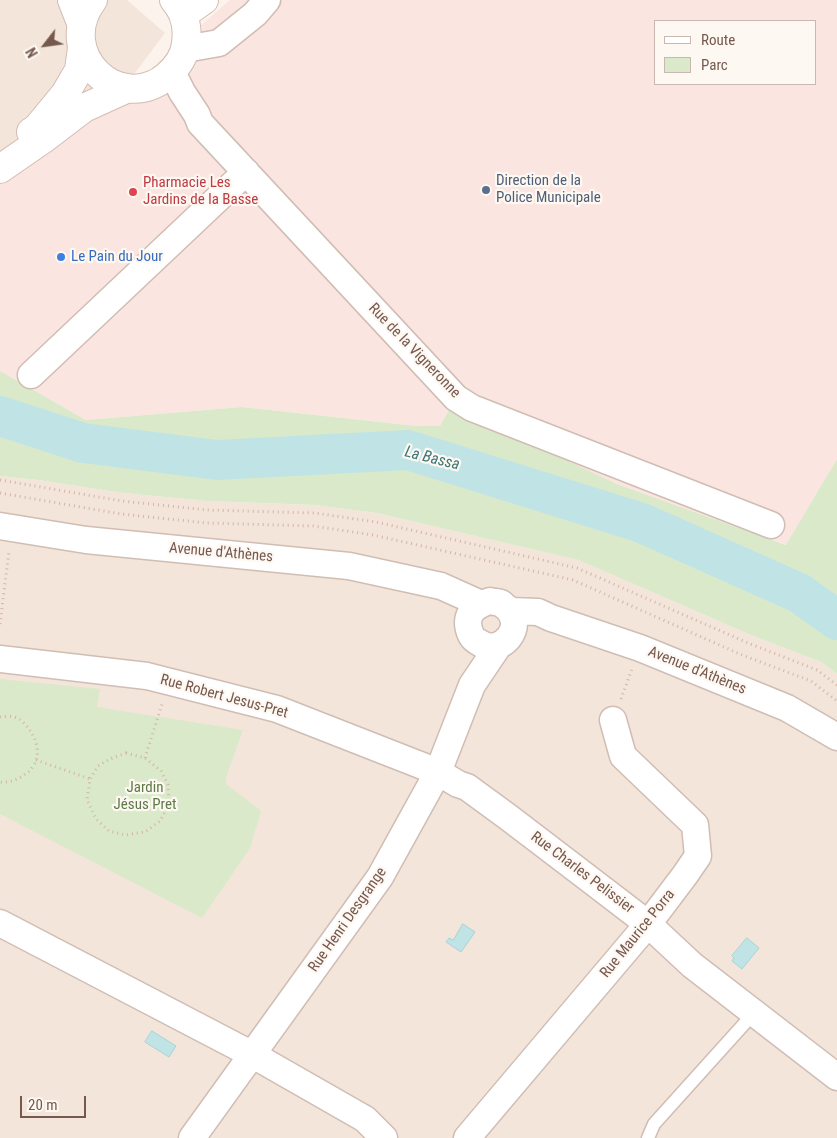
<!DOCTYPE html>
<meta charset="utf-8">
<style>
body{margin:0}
#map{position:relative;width:837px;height:1138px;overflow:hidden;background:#fcf4ec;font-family:"Roboto Condensed",sans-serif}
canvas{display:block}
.legend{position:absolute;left:654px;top:20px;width:162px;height:65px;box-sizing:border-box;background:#fef8f2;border:1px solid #c8b8b1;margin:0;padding:6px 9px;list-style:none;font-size:15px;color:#76584f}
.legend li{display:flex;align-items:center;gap:10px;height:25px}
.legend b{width:25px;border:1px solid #c8b8b1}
.north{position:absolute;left:20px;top:20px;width:50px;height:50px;-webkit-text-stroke:4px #fef8f2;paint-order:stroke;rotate:240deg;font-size:14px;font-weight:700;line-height:20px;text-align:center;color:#76584f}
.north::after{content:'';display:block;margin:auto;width:18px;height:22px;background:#76584f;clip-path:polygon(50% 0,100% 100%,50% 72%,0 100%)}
.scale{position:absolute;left:20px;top:1096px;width:66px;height:22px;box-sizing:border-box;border:2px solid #76584f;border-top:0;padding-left:6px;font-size:15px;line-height:18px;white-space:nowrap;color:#76584f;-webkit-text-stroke:4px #fef8f2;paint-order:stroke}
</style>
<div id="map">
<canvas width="837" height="1138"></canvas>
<ul class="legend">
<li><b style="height:6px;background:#fff"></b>Route</li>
<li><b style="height:14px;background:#dae9ca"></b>Parc</li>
</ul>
<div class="north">N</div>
<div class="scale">20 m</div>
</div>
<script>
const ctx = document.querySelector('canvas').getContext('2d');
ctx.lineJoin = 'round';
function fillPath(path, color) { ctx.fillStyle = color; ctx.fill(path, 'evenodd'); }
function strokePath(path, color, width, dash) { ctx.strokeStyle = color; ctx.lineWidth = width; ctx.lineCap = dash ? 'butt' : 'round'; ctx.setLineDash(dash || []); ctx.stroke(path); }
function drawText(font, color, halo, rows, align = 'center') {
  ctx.font = font + ' "Roboto Condensed",sans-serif'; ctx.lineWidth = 4.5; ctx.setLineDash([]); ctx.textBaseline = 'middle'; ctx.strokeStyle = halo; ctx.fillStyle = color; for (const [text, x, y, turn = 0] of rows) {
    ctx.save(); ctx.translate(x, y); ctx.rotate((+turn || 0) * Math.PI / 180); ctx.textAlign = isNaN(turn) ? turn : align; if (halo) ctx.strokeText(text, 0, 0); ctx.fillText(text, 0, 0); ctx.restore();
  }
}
fillPath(new Path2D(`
 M0 0H127L165 33 117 97 71 129 0 183Z
 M0 476 38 480 123 493 208 501 315 505 377 513 580 560 751 635 821 662 837 674V1138H0Z`), '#f3e5da');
fillPath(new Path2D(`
 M230 0H837V459L787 545 617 484 450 407 440 426H416L242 407 86 420 0 371V183L71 129 118 97ZM656 21H816V84H656Z`), '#fbe5e0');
fillPath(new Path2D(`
 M0 371 86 420 242 407 416 426H440L451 406 617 484 786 545 837 459V674L821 662 751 635 579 560 377 513 315 505 208 501 123 493 38 480 0 476Z
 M0 679 100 689 97 707 243 730 226 777V784L261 811 250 848 202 918 0 814Z`), '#dae9ca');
const water = new Path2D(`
 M463 924 475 932 461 952 446 942 449 938 453 940Z
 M747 938 759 948 742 969 732 961 734 958 732 956Z
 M152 1031 176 1046 169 1057 145 1042Z`);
fillPath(water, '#c0e4e5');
strokePath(water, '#a7d4d6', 1);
strokePath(new Path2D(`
 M0 416 83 443 217 460 408 450 642 523 799 593 837 620`), '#c0e4e5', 40);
const service = new Path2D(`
 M648 1138 654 1124 754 1013`);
const minor = new Path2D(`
 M185 49 219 43 255 14 267 0
 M172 72 182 92 197 115 200 123 456 398 472 408 771 525
 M31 375 246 172
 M0 526 86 540 349 566 441 586 481 604
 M490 601C493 602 498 602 501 603 502 604 506 608 507 608 527 627 500 657 480 643 476 641 473 639 471 635 463 617 472 606 490 601Z
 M511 611 538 612 551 618 640 648 787 708 837 737
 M0 659 147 676 277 709 438 772 458 784 467 787 508 817 584 875 648 924 692 965 837 1077
 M0 923 253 1055 365 1119 384 1138
 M192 1138 380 877 438 772 472 685 499 645
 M467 1138 648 924 685 875 698 856 695 825 623 756 613 720`);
const tertiary = new Path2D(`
 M72 0 81 23`);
const secondary = new Path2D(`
 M93 0C53 53 119 116 167 76 177 67 185 56 186 43 188 28 185 12 174 0
 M184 14 204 0
 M31 132 37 128 65 94 79 70 82 48
 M0 169 42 140 84 108 128 88`);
strokePath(service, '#d0bdb3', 15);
strokePath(minor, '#d0bdb3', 29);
strokePath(tertiary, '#d0bdb3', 30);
strokePath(secondary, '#d3bcb1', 30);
strokePath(new Path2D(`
 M0 480 122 501 207 510 315 513 376 522 577 568 748 643 817 670 837 685
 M0 493 121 514 207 523 313 526 373 535 573 580 742 655 811 681 837 701
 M0 624 9 551
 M621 699 632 669
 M0 717C6 716 15 716 19 719 34 730 44 752 32 768 30 772 26 773 23 776 16 780 8 783 0 782
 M126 753 145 758 161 771 168 785 169 804 160 821 145 832 125 835 109 831 96 819 87 800 90 779 98 766 110 759Z
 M145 758 162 704
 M36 760 90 779`), '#d5b4a7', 3, [1, 4]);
strokePath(service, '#fff', 12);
strokePath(minor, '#fff', 26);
strokePath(tertiary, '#fff', 28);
strokePath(secondary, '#fff', 28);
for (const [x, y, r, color] of [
 [486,190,5,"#5c6f8a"],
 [133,192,5,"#e0444e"],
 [61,257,5,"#3f7fe0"]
]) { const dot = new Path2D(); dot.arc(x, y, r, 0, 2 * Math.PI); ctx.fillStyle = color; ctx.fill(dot); strokePath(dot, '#fef8f2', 2); }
drawText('15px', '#4e5e75', '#fef8f2', [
 ["Direction de la",496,181],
 ["Police Municipale",496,198]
], 'left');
drawText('15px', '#be3a42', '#fef8f2', [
 ["Pharmacie Les",143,183],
 ["Jardins de la Basse",143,200]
], 'left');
drawText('15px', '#366cbe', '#fef8f2', [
 ["Le Pain du Jour",71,257]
], 'left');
drawText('15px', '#76584f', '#fef8f2', [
 ["Rue de la Vigneronne",414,351,46],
 ["Avenue d'Athènes",221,553,5],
 ["Avenue d'Athènes",697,671,22],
 ["Rue Robert Jesus-Pret",224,697,15],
 ["Rue Charles Pelissier",582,873,37],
 ["Rue Henri Desgrange",348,920,-55],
 ["Rue Maurice Porra",638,934,-51]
]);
drawText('15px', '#5d7b47', '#fef8f2', [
 ["Jardin",145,788],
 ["Jésus Pret",145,805]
]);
drawText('italic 16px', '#42777a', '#fef8f2', [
 ["La Bassa",432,459,14]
]);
</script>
